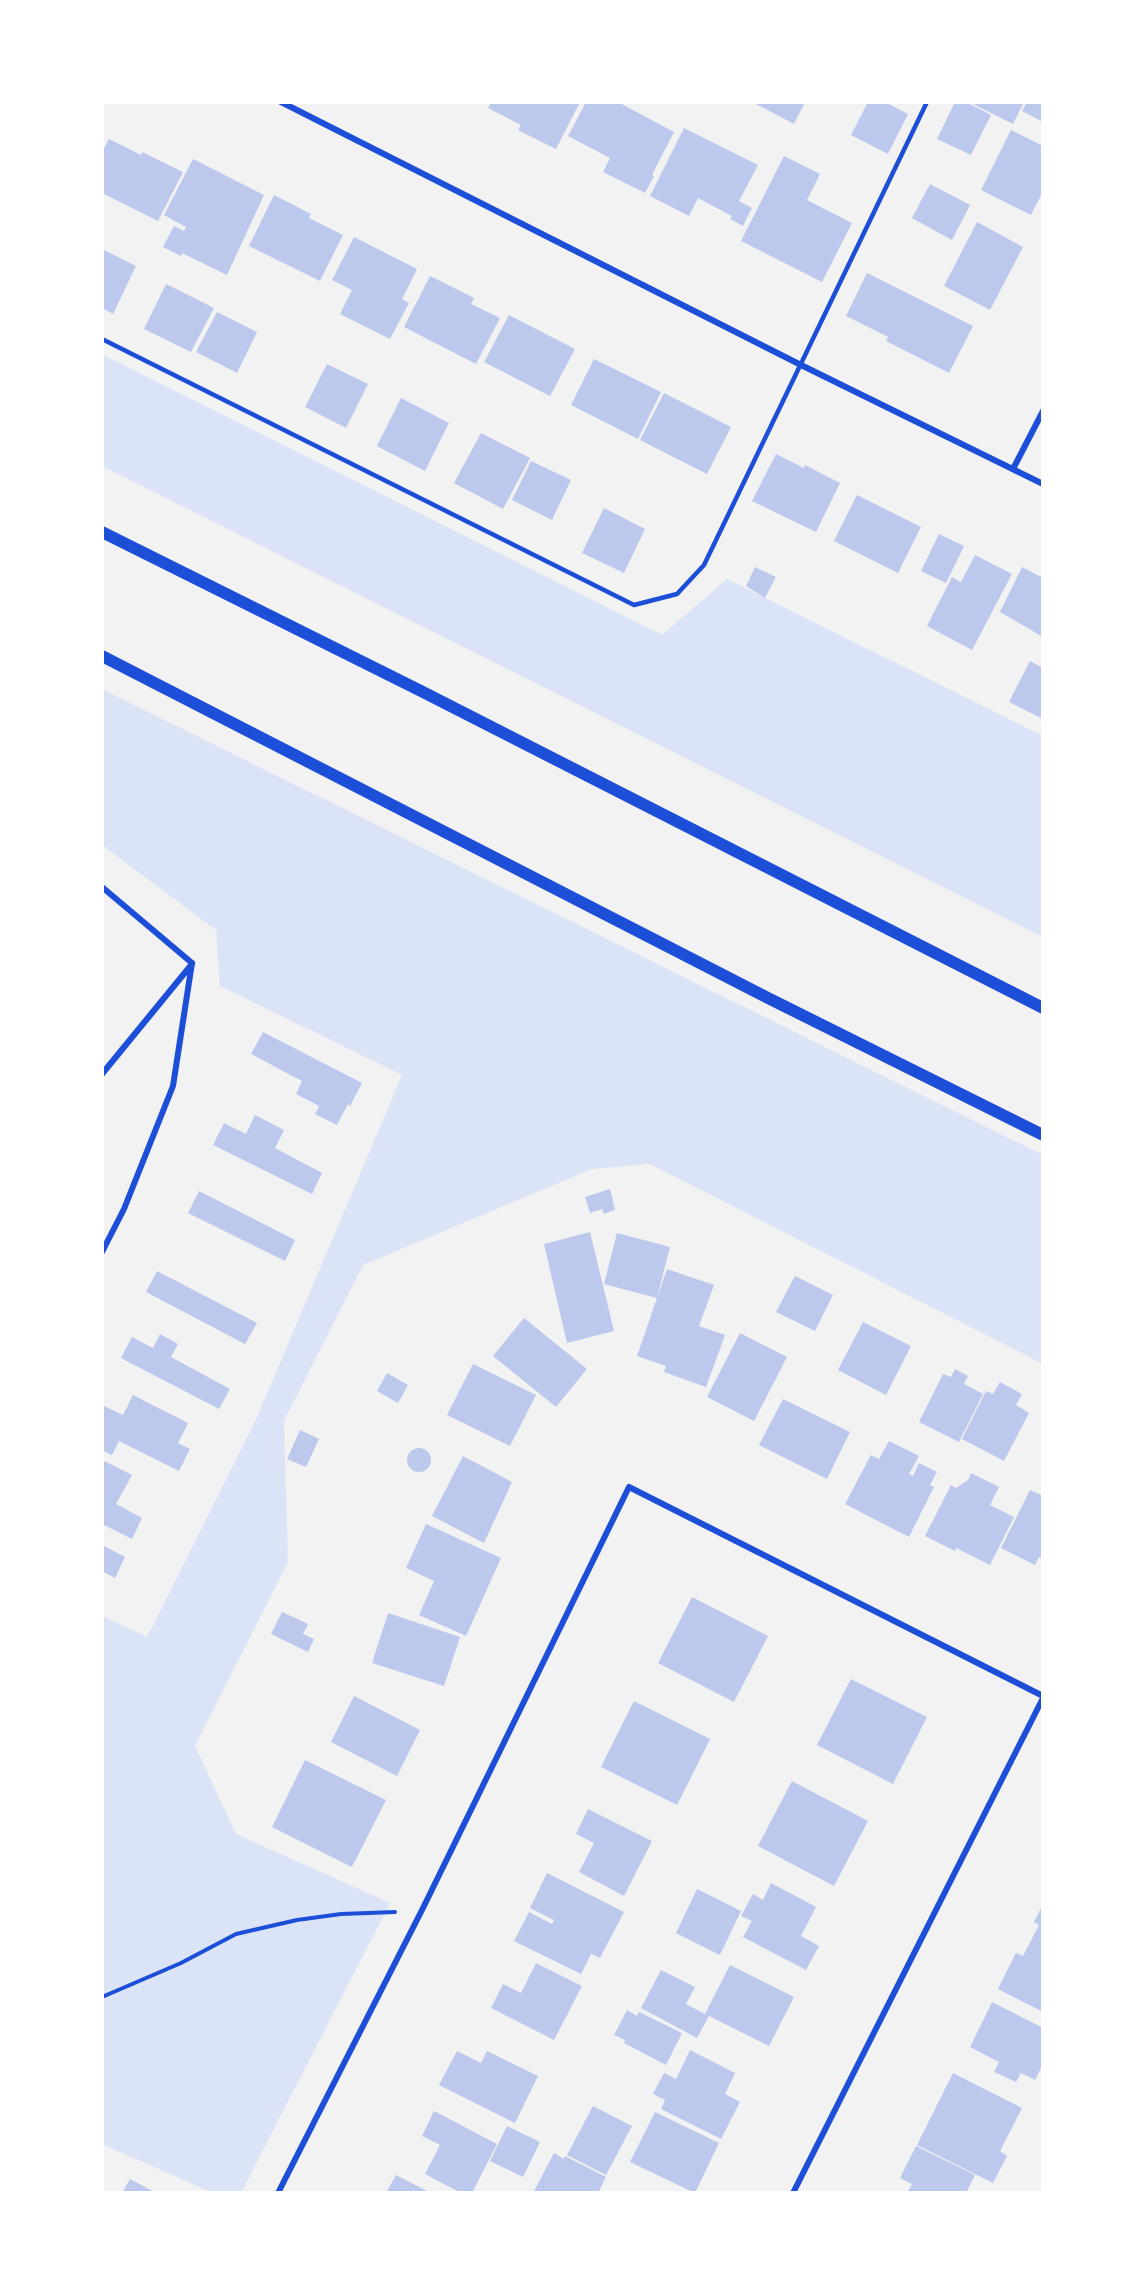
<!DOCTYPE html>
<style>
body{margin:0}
#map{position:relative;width:1145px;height:2295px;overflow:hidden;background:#f2f2f2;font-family:Mulish,sans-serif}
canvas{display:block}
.frame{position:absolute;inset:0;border:104px solid #fff;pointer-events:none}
</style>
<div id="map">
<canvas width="1145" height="2295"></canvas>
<div class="frame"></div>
</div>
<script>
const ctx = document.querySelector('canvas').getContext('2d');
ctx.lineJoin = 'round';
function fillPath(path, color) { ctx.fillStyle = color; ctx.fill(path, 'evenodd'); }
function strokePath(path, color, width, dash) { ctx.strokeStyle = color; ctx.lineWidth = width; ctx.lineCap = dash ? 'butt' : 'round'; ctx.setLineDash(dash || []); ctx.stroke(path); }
fillPath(new Path2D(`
 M102 354 662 635 727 579 1043 736V937L102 466Z
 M102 689 1043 1155V1364L650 1164 592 1169 363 1265 284 1421 288 1562 195 1746 236 1834 390 1903 241 2193H213L102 2144V1616L147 1637 257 1417 402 1075 220 986 216 930 102 845Z`), '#dbe4f7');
fillPath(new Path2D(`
 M491 102H580L556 149 518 130 521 125 488 108Z
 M586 102H618L674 132 652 175 654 176 645 193 603 172 610 158 568 136Z
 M752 102H805L794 124Z
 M868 102H885L908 114 888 154 851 135Z
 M955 102H966L991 115 971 155 937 139Z
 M969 102H1024L1013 124Z
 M1027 102H1043V122L1022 111Z
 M684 128 758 165 739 201 752 208 743 226 730 219 732 216 698 198 689 216 650 196Z
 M1011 130 1043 146V191L1031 215 981 190Z
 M109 139 141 155 142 152 183 172 158 221 102 193V152Z
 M784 156 820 174 807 200 852 223 822 282 741 241Z
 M193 159 264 195 227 275 182 253 181 256 163 247 174 226 184 231 186 227 164 215Z
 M930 184 970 205 952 240 912 218Z
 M274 195 311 214 309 218 343 235 320 281 249 246Z
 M977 222 1023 247 990 310 944 286Z
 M354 237 417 269 402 299 409 303 390 339 340 314 352 290 332 280Z
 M102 249 136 266 113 314 102 308Z
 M867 273 973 326 949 373 886 341 888 337 846 316Z
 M430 276 474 298 471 304 500 318 476 364 404 327Z
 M166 284 214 308 191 352 144 329Z
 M217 312 257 332 237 373 196 352Z
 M509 315 575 349 550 396 484 362Z
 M594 359 661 392 638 439 571 405Z
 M327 364 368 384 346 428 305 407Z
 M664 393 731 427 707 474 640 440Z
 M401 398 449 423 425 471 377 446Z
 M481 433 530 458 503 509 454 483Z
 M776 454 804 468 805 465 840 483 816 532 752 501Z
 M531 461 571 480 552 520 512 500Z
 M857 495 921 527 898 573 834 541Z
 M604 508 645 529 624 573 582 553Z
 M939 534 964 546 946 583 921 571Z
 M975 555 1012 574 972 650 927 626 952 577 961 582Z
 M755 567 776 577 765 598 746 586Z
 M1022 567 1043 578V637L1000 612Z
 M1030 661 1043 668V719L1009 702Z
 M263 1032 362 1083 350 1106 348 1104 337 1125 315 1114 319 1106 296 1094 302 1081 251 1054Z
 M255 1115 284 1130 275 1148 322 1173 312 1194 213 1145 224 1123 246 1134Z
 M610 1189 615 1210 604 1214 602 1209 590 1213 585 1197Z
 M199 1191 295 1240 285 1261 188 1213Z
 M590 1232 614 1331 567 1343 544 1244Z
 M617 1233 670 1247 657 1298 604 1284Z
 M667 1269 714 1285 699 1326 725 1335 706 1387 664 1372 666 1366 637 1356Z
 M157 1271 257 1323 245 1344 146 1292Z
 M795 1276 833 1295 815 1331 776 1312Z
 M524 1318 587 1369 556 1407 493 1356Z
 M863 1322 911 1346 886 1395 838 1370Z
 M740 1333 787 1357 754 1421 707 1397Z
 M160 1334 178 1344 171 1357 230 1389 219 1409 121 1358 132 1337 153 1348Z
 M473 1364 536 1395 510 1446 447 1415Z
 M955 1369 968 1376 964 1384 983 1394 959 1442 919 1422 943 1374 951 1377Z
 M387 1373 408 1385 398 1403 377 1391Z
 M1000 1382 1022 1394 1016 1405 1029 1413 1004 1461 962 1439 986 1391 993 1394Z
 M133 1395 188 1423 178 1443 190 1449 179 1471 119 1441 112 1455 102 1450 104 1434 102 1433V1405L123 1415Z
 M783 1399 850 1432 827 1479 759 1445Z
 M300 1430 319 1439 306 1467 287 1459Z
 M889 1441 919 1456 909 1474 913 1476 919 1463 937 1472 930 1485 934 1487 909 1537 845 1504 871 1455 879 1459Z
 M407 1460a12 12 0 1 1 24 0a12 12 0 1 1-24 0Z
 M463 1456 512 1482 484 1543 432 1516Z
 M102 1460 132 1475 116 1504 142 1518 132 1539 102 1524Z
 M971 1473 999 1487 990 1505 1014 1517 990 1565 956 1548 955 1551 925 1536 951 1485 956 1488 968 1480Z
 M1030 1490 1043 1496V1559L1039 1557 1035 1565 1001 1548Z
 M426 1524 501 1558 466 1636 419 1615 434 1581 406 1568Z
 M102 1545 125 1557 115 1578 102 1571Z
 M692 1597 768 1636 734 1702 658 1663Z
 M282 1612 308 1624 303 1634 314 1639 308 1652 271 1634Z
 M388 1613 460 1637 444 1686 372 1663Z
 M851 1679 927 1717 893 1784 817 1745Z
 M354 1696 420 1730 397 1776 331 1742Z
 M634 1701 710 1739 677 1805 601 1767Z
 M305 1760 386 1800 352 1867 272 1827Z
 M792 1781 868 1821 834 1886 758 1846Z
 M588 1809 652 1841 624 1896 579 1872 594 1843 576 1834Z
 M547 1873 624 1912 600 1958 591 1954 581 1974 514 1941 529 1912 552 1924 554 1920 530 1908Z
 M771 1883 816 1907 801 1936 819 1946 806 1970 743 1937 752 1921 741 1916 753 1894 763 1900Z
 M697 1889 741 1911 720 1955 676 1933Z
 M1043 1904V2012L998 1989 1016 1953 1023 1956 1039 1925 1034 1922Z
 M536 1963 582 1986 554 2040 491 2008 503 1984 521 1993Z
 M730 1965 794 1997 769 2046 709 2016 697 2038 641 2008 661 1970 695 1987 686 2004 705 2014Z
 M992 2002 1043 2028V2064L1035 2080 1021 2073 1016 2082 994 2072 999 2062 970 2047Z
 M627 2010 637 2016 639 2012 682 2033 666 2065 624 2043 625 2040 614 2035Z
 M690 2050 735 2073 725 2094 740 2102 721 2139 661 2109 665 2100 653 2094 664 2073 676 2079Z
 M457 2051 481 2063 487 2051 538 2076 515 2123 439 2085Z
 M953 2073 1022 2108 1000 2151 1007 2156 993 2183 917 2145Z
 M593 2106 632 2126 606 2175 567 2155Z
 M434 2111 497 2144 472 2193H461L425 2174 440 2145 422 2136Z
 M655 2112 719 2143 695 2193 630 2162Z
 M507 2126 540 2142 523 2177 490 2161Z
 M916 2146 975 2175 966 2193H907L912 2184 900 2178Z
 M554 2153 564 2159 565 2156 606 2177 598 2193H533Z
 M396 2175 431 2193H386Z
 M130 2179 156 2193H122Z`), '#bdc9ec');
strokePath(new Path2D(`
 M102 1997 181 1963 236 1934 297 1920 341 1914 395 1912`), '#1d4ed8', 4);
strokePath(new Path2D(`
 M102 339 634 605 677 594 704 565 927 102`), '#1d4ed8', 4.5);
strokePath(new Path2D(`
 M281 102 801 365 1043 484
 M1013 469 1043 411
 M102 887 192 963
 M102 1074 192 964
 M102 1252 124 1209 173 1086 192 963
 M278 2193 423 1908 629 1487 1043 1696
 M793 2193 1043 1698`), '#1d4ed8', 6);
strokePath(new Path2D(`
 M102 532 421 691 1043 1008
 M102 656 768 998 1043 1135`), '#1d4ed8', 12);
</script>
